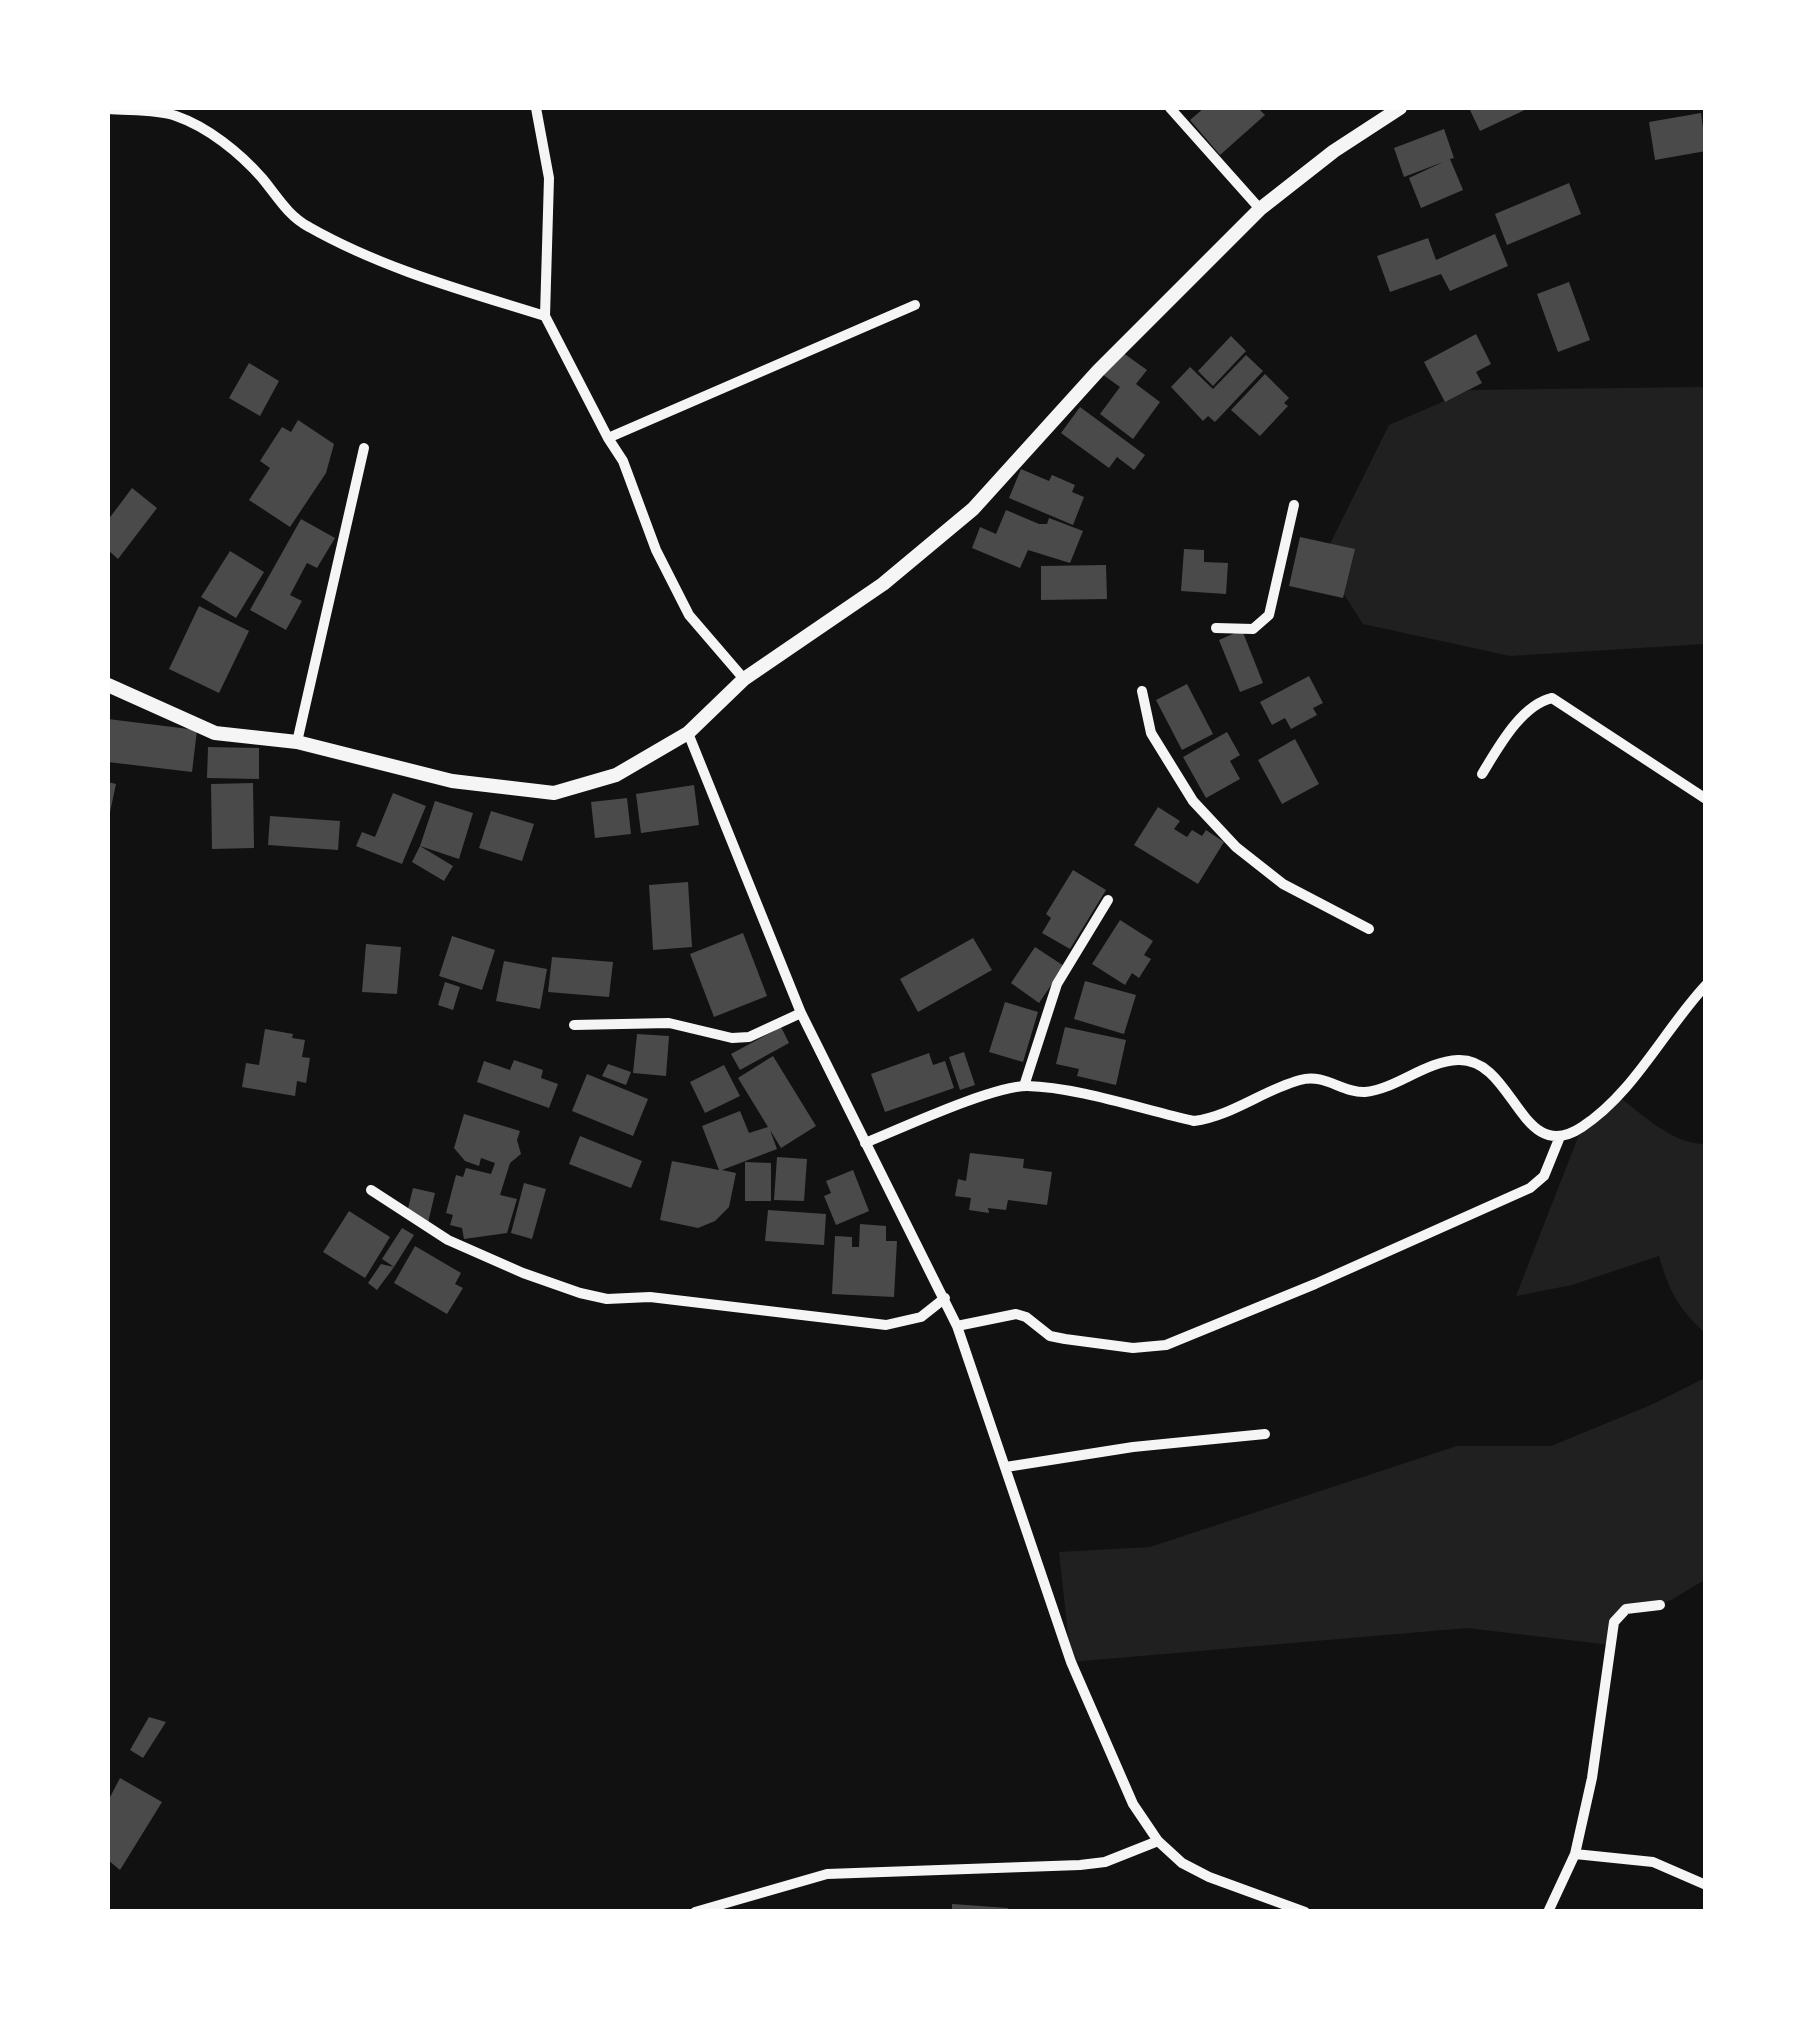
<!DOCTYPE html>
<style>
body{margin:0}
#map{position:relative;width:1813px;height:2019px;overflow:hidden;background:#111;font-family:Roboto,sans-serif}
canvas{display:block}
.frame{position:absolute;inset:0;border:110px solid #fff;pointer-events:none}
</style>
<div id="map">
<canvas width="1813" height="2019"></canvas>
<div class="frame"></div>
</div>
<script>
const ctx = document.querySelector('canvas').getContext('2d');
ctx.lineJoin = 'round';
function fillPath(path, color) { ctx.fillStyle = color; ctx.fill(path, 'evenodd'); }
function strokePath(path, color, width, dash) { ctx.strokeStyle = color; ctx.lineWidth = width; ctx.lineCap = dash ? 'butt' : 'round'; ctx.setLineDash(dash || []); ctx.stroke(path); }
fillPath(new Path2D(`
 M1699 387 1705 388V644L1510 656 1363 624 1322 560 1389 425 1470 390Z
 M1618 1096C1643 1115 1672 1144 1705 1144V1333C1678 1308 1669 1291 1659 1256L1572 1285 1516 1296 1582 1127Z
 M1705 1378V1580C1691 1587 1676 1599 1661 1604 1626 1616 1618 1597 1611 1645L1467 1628 1071 1662 1059 1552 1150 1547 1457 1446H1551L1651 1405Z`), '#202020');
fillPath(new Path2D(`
 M1204 108H1258L1265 115 1220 155 1190 120Z
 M1469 108H1529L1480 131Z
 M1701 113 1706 151 1655 160 1649 122Z
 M1444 129 1454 158 1450 159 1463 190 1421 208 1409 178 1443 162 1404 177 1394 148Z
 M1569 183 1581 214 1507 245 1495 214Z
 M1495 234 1508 266 1450 291 1441 274 1390 292 1377 256 1428 238 1436 260Z
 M1569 282 1590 340 1558 352 1537 294Z
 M1476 334 1491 364 1476 372 1482 383 1445 402 1424 362Z
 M1231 336 1246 351 1213 386 1198 371Z
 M1119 350 1147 370 1136 384 1160 402 1133 439 1100 414 1120 387 1102 374Z
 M1246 355 1263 371 1215 422 1208 416 1203 421 1171 387 1190 367 1213 389Z
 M249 363 279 381 260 416 229 398Z
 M1265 374 1289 398 1284 403 1288 406 1260 436 1231 410Z
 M1080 407 1145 455 1134 470 1117 457 1109 468 1061 433Z
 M298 420 334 444 326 473 290 527 249 500 270 468 260 461 282 427 291 432Z
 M1021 469 1049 481 1052 475 1075 485 1072 492 1084 497 1073 525 1009 498Z
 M132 488 157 508 118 559 108 550V520Z
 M1006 510 1039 524H1047L1049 518 1083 531 1070 563 1028 550 1020 568 972 548 980 527 996 534Z
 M301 519 335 538 317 568 307 563 290 595 302 601 286 630 250 610Z
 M1300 537 1355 549 1343 598 1289 586Z
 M1184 549 1204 550V562L1228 563 1226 594 1181 591Z
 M230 551 264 572 236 618 201 597Z
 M1106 565 1107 599 1041 600V566Z
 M199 606 249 631 219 693 169 669Z
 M1242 630 1263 683 1240 692 1219 640Z
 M1309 676 1323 703 1313 708 1317 715 1291 729 1285 718 1272 725 1260 702Z
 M1187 684 1213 734 1182 750 1156 700Z
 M108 719 197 730 192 772 108 762Z
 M1227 732 1240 755 1230 761 1240 779 1206 798 1183 757Z
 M1295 739 1319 784 1282 804 1258 760Z
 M208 747 259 748V779L207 778Z
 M108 782 116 784 109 817H108Z
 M253 783 254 848 212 849 211 784Z
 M694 785 699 825 641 833 636 794Z
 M393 793 426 806 402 864 356 846 362 832 375 837Z
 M627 798 631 834 595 838 591 802Z
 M435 801 473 813 459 859 420 846Z
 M1158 807 1180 821 1174 829 1187 837 1192 830 1202 836 1206 830 1224 842 1198 884 1134 845Z
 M491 811 534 824 522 861 479 848Z
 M270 816 340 821 338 850 268 845Z
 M420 846 453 866 444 881 412 862Z
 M1073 870 1106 890 1070 949 1042 933 1051 918 1046 914Z
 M688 882 692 947 653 950 649 885Z
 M1120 920 1153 941 1144 955 1151 959 1139 978 1132 973 1125 985 1092 964Z
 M743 933 767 996 714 1017 690 954Z
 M452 936 495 950 482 990 439 976Z
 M973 938 992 970 918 1012 900 979Z
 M366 944 401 947 397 994 362 992Z
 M1035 947 1064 966 1039 1003 1011 983Z
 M552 957 613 962 609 997 548 992Z
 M504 961 547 969 540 1009 496 1001Z
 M1085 981 1136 995 1124 1034 1074 1019Z
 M445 982 460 987 453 1010 438 1005Z
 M1005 1002 1038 1012 1023 1062 989 1052Z
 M781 1027 789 1043 740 1070 731 1054Z
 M1065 1027 1126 1040 1116 1085 1077 1076 1079 1069 1056 1064Z
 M265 1029 293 1034 292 1038 305 1040 302 1057 310 1058 306 1083 297 1081 295 1096 242 1087 246 1063 259 1065Z
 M637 1034 669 1036 666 1076 633 1073Z
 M964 1052 975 1085 960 1090 949 1057Z
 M929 1053 933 1065 945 1061 954 1088 885 1112 871 1074Z
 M773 1056 816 1126 781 1148 770 1130 777 1149 722 1170 736 1173 729 1207 715 1221 698 1228 660 1220 672 1161 719 1170 702 1126 740 1111 749 1133 768 1127 738 1078Z
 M514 1060 543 1070 541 1078 558 1084 549 1108 477 1082 484 1061 510 1070Z
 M608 1064 631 1072 626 1085 602 1076Z
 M724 1065 740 1096 705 1113 690 1082Z
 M587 1074 648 1099 633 1136 572 1111Z
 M464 1114 520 1131 517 1140 521 1154 510 1163 500 1195 517 1199 507 1233 464 1239 462 1228 450 1225 453 1215 446 1213 456 1175 463 1177 466 1168 491 1174 495 1163 481 1158 479 1166 465 1161 454 1148Z
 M580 1136 642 1161 631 1188 569 1164Z
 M970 1153 1024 1159 1023 1168 1052 1172 1047 1205 1008 1200 1006 1210 988 1208 989 1213 969 1210 971 1198 955 1196 958 1179 966 1181Z
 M777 1157 807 1159 804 1201 774 1200Z
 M745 1162 771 1163V1201H745Z
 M853 1170 869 1211 836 1225 824 1196 831 1193 826 1181Z
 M524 1183 546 1189 532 1239 511 1233Z
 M413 1188 435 1193 428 1223 406 1217Z
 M768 1210 826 1214 824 1245 765 1241Z
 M349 1211 390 1237 365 1278 323 1252Z
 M860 1224 886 1226V1241H897L894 1297 832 1294 835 1236 852 1237V1247H859Z
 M402 1228 414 1235 394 1267 382 1259Z
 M415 1246 461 1273 455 1284 463 1288 447 1314 394 1283Z
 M381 1264 394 1267 377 1290 368 1283Z
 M149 1717 166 1722 143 1758 130 1750Z
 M120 1778 162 1802 120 1870 108 1860V1801Z
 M952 1904 1008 1908V1912H952Z`), '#4a4a4a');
strokePath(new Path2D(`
 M536 108 549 178 545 316 608 438 623 461 656 550 689 615 744 679
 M1170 108 1260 209
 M108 109C129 111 156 109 176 116 208 127 240 153 262 178 277 196 288 216 309 227 383 269 465 291 545 316
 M608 438 915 305
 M1216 628 1253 629 1269 615 1294 505
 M1142 691 1151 733 1193 801 1236 847 1283 884 1369 929
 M688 733 801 1013 957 1326 1071 1662 1133 1804 1158 1841 1182 1863 1209 1877 1305 1912
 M297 742 364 448
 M1482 774C1498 748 1521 705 1552 698L1706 799
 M574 1025 669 1023 732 1038 749 1037 801 1013
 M1024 1086 1057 984 1108 900
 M865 1143C902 1128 992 1086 1027 1086 1077 1087 1144 1110 1194 1121 1232 1116 1263 1090 1300 1080 1325 1073 1342 1093 1365 1092 1394 1090 1426 1061 1458 1060 1515 1058 1520 1168 1582 1127 1634 1093 1664 1030 1706 985
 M371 1190 448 1240 523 1273 580 1293 607 1299 650 1297 886 1325 921 1317 945 1298
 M957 1326 1016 1314 1026 1317 1050 1336 1065 1339 1133 1348 1166 1345 1315 1284 1530 1188 1544 1176 1559 1139
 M1006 1467 1133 1447 1265 1434
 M1575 1854 1653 1862 1706 1885
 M695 1912 827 1874 1080 1865 1105 1862 1158 1841
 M1548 1912 1575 1854 1592 1778 1614 1622 1626 1609 1660 1605`), '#f5f5f5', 10);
strokePath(new Path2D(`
 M108 685 215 733 297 742 452 781 554 793 616 775 688 733 744 679 883 584 973 509 1098 371 1260 209 1334 151 1400 108`), '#f5f5f5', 14);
</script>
